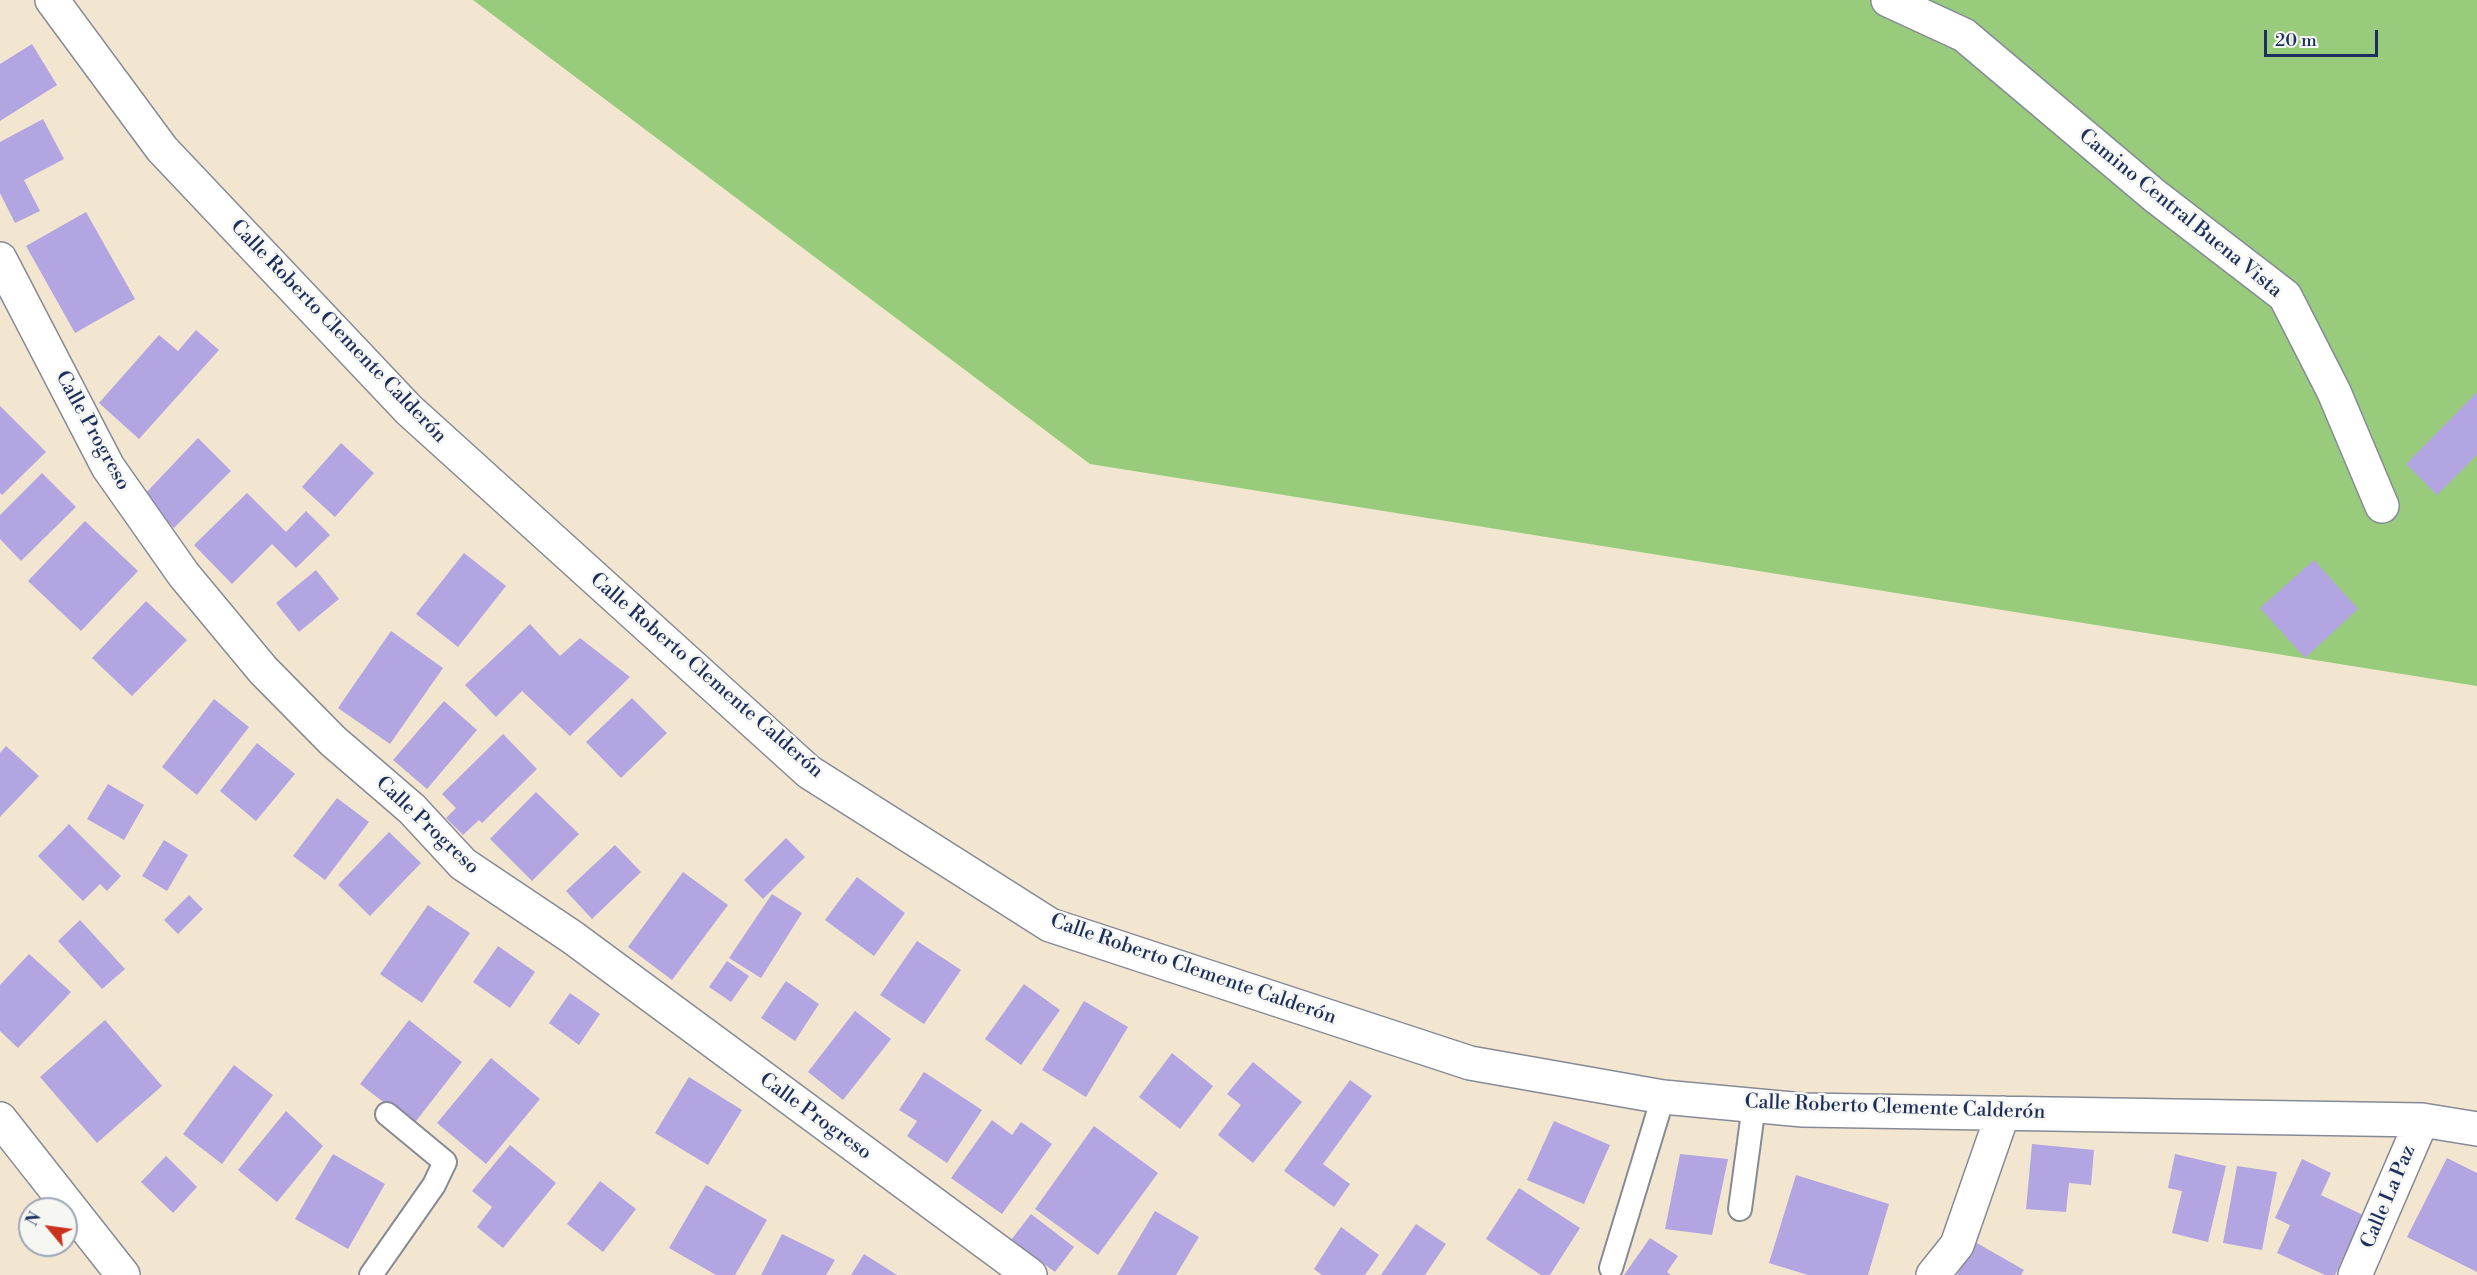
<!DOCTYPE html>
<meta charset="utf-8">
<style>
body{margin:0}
#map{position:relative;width:2477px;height:1275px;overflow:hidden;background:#f2e6d0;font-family:"Libre Bodoni",serif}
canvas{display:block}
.north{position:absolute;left:18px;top:1197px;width:60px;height:60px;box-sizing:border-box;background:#f6f6f2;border:2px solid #9ea6b7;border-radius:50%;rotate:299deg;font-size:16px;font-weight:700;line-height:24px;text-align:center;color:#1b2f5e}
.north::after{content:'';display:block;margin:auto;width:21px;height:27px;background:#c8321e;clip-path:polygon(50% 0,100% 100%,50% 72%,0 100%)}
.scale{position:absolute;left:2264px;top:30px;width:114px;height:27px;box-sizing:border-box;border:3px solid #1b2f5e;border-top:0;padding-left:8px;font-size:18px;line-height:21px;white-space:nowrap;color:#1b2f5e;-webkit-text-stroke:4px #f6f6f2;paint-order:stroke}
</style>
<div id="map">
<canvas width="2477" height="1275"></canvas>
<div class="north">N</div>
<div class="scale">20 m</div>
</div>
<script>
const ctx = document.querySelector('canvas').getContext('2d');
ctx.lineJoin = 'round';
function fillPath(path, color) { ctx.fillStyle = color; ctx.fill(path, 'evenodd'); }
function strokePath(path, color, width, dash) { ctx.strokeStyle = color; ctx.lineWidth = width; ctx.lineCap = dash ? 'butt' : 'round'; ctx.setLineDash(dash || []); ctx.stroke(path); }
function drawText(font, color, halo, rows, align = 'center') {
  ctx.font = font + ' "Libre Bodoni",serif'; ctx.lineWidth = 5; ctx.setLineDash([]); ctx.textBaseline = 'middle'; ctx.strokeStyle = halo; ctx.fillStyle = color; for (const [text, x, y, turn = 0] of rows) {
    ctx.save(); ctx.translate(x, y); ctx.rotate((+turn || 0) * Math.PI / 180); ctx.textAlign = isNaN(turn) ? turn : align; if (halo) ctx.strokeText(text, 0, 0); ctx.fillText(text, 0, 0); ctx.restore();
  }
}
fillPath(new Path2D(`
 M473 0H2477V686L1090 464Z`), '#98cc7c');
fillPath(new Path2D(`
 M32 44 57 85 0 121V64Z
 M43 119 64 159 24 180 40 211 15 223 0 193V142Z
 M86 212 135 299 75 333 26 246Z
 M196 330 219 350 139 439 99 403 159 335 178 351Z
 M2477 392V455L2437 495 2406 464Z
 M0 406 46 452 2 495 0 493Z
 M198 438 231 471 174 528 142 497Z
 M341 443 374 473 335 517 302 487Z
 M42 473 76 507 21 561 0 539V515Z
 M247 493 286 532 306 511 330 535 296 568 272 544 232 584 194 545Z
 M85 521 138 571 81 631 28 581Z
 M464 553 506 586 458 647 416 614Z
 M2314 560 2358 609 2305 658 2260 608Z
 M316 570 339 599 299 632 276 603Z
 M146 601 187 640 132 696 92 658Z
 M530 624 560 656 580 638 630 677 570 736 522 691 496 717 465 685Z
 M391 631 443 668 390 744 338 708Z
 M632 698 667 733 621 778 586 742Z
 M214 699 249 727 197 795 162 767Z
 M444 701 477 730 427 789 393 760Z
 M503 734 537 769 482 823 479 820 463 835 446 818 456 808 442 794Z
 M257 743 295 774 256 821 220 791Z
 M6 746 39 776 0 817V753Z
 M108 784 144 805 124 840 87 819Z
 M536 792 579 834 532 881 490 839Z
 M337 798 369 822 325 880 293 856Z
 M69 824 121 876 107 891 100 884 83 901 38 856Z
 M389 832 421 863 370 916 338 885Z
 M786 838 805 857 763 899 744 880Z
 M164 840 188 855 167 891 142 876Z
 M615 845 641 872 592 919 566 891Z
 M683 872 728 905 672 980 628 947Z
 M857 877 905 913 874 956 825 920Z
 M772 894 802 913 761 978 729 958Z
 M189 895 203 909 178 934 164 920Z
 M428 905 470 933 422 1003 380 974Z
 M80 920 125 969 102 989 58 941Z
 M917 941 961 970 924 1024 880 995Z
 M498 946 535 972 510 1008 473 982Z
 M29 954 71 992 18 1048 0 1031V985Z
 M727 961 749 976 731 1002 709 987Z
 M786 981 819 1004 795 1041 761 1018Z
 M1024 984 1060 1010 1021 1065 985 1039Z
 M570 993 600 1014 579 1045 549 1023Z
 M1084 1001 1128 1027 1086 1097 1042 1070Z
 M855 1011 891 1039 843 1100 808 1072Z
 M105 1020 162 1086 97 1143 40 1077Z
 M409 1020 462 1062 413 1125 360 1084Z
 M1172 1053 1213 1086 1180 1129 1139 1097Z
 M491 1058 540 1099 486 1164 437 1123Z
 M1253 1062 1302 1102 1253 1163 1218 1135 1241 1105 1227 1094Z
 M234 1065 273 1095 222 1164 183 1134Z
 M924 1072 982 1110 947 1163 907 1136 917 1121 899 1110Z
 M689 1077 742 1110 708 1165 655 1133Z
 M1350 1080 1372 1096 1323 1164 1350 1184 1334 1207 1284 1171Z
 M286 1111 323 1146 277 1202 238 1170Z
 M992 1120 1012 1135 1021 1122 1052 1144 1002 1214 951 1178Z
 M1554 1121 1610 1145 1584 1204 1527 1180Z
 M1094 1126 1158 1173 1098 1255 1035 1209Z
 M2032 1144 2094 1150 2091 1185 2069 1183 2066 1212 2026 1209Z
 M510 1145 556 1183 503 1248 477 1227 492 1207 472 1191Z
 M333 1154 385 1184 348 1249 295 1219Z
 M1680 1154 1728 1159 1712 1235 1665 1229Z
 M2175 1154 2226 1166 2208 1242 2172 1233 2182 1191 2168 1188Z
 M166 1156 197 1187 173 1213 141 1182Z
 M2447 1158 2477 1173V1272L2407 1237Z
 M2302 1159 2331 1173 2321 1195 2363 1215 2335 1275H2325L2277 1253 2290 1225 2275 1218Z
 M2237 1166 2277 1172 2262 1250 2223 1243Z
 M1796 1175 1889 1204 1868 1275H1808L1769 1263Z
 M600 1181 636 1209 603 1252 567 1224Z
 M706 1185 767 1220 735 1275H716L669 1248Z
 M1519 1188 1580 1228 1550 1275H1541L1486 1239Z
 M1155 1211 1199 1237 1176 1275H1117Z
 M1031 1214 1074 1247 1055 1272 1011 1240Z
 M1416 1224 1446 1244 1425 1275H1381Z
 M1341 1227 1379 1255 1365 1275H1322L1314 1269Z
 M782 1234 835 1260 826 1275H761Z
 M1650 1238 1678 1256 1667 1272 1671 1275H1624Z
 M1975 1242 2024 1270 2021 1275H1957Z
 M864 1254 897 1275H851Z`), '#b3a5e1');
const service = new Path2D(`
 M1740 1209 1754 1105
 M1611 1268 1663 1097
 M371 1275 434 1185 445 1162 387 1114`);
const minor = new Path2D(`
 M52 0 162 149 409 410 809 772 1050 925 1470 1063 1663 1097 1803 1110 2422 1120 2477 1129
 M1888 0 1964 35 2155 196 2285 296 2334 392 2382 506
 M0 259 108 467 184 575 263 670 333 741 412 809 463 864 572 937 1030 1275
 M1933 1275 1957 1245 2003 1113
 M2355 1275 2422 1120`);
const tertiary = new Path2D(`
 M0 1119 123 1275`);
strokePath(service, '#868a97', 26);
strokePath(minor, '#868a97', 36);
strokePath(tertiary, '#868a97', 36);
strokePath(service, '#fff', 22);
strokePath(minor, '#fff', 33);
strokePath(tertiary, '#fff', 33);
drawText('20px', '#1b2f5e', '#f6f6f2', [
 ["Camino Central Buena Vista",2180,214,39],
 ["Calle Roberto Clemente Calderón",338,332,46],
 ["Calle Progreso",92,431,61],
 ["Calle Roberto Clemente Calderón",706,676,41],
 ["Calle Progreso",427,826,43],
 ["Calle Roberto Clemente Calderón",1193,970,19],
 ["Calle Roberto Clemente Calderón",1895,1108,2],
 ["Calle Progreso",815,1117,36],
 ["Calle La Paz",2389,1197,-67]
]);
</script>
